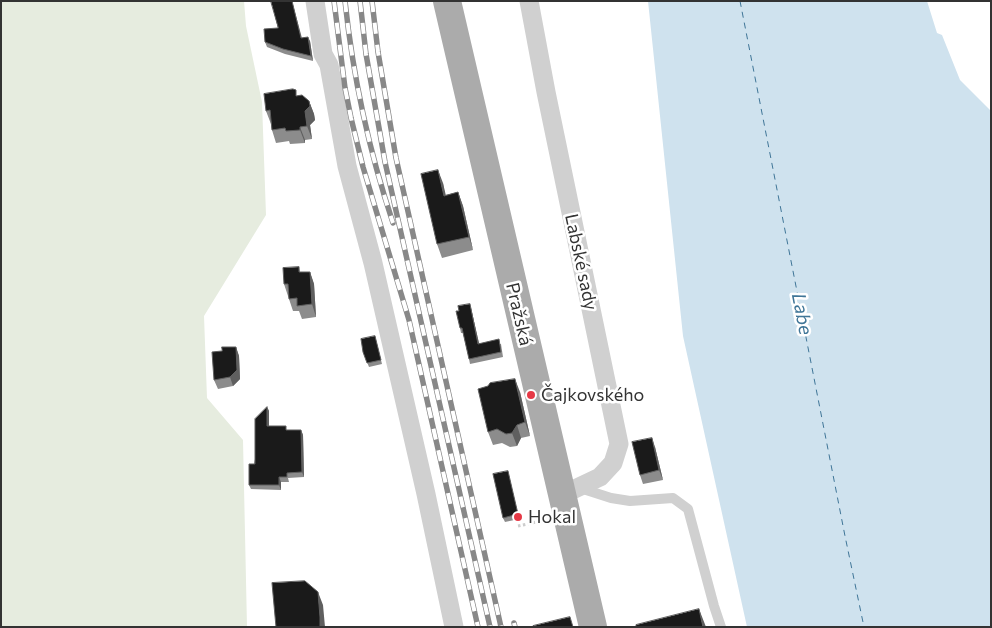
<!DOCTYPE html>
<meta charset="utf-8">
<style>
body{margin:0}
#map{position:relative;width:992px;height:628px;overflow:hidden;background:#fff;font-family:Commissioner,sans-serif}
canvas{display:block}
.frame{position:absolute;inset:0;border:2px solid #333;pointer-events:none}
</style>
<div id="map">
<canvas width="992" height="628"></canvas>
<div class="frame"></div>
</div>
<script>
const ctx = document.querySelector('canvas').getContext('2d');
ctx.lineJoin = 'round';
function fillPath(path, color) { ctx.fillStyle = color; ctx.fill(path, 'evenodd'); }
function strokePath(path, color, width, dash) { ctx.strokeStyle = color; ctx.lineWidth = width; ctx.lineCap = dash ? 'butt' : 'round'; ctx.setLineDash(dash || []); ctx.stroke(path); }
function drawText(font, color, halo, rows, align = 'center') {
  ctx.font = font + ' Commissioner,sans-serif'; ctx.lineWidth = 5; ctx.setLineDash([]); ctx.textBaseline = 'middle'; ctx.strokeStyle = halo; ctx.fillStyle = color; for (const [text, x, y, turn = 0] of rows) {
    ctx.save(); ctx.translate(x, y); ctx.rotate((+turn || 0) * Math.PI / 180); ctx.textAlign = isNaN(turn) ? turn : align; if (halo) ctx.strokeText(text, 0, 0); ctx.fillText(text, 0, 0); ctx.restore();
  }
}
fillPath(new Path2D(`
 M1 1H244L246 26 262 102 266 215 204 316 207 398 243 440 247 627H1Z`), '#e6ecdf');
fillPath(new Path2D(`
 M648 1H927L937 33 942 35 960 80 991 111V627H747L683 336Z`), '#cfe2ee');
strokePath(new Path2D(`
 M740 1 845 536 864 627`), '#3f7597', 1, [6, 5]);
strokePath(new Path2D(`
 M518 526 546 520`), '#cdcdcd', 3, [2.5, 2.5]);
strokePath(new Path2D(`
 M580 488 611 498 630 501 673 498 688 509 714 606 721 627`), '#d0d0d0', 10);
strokePath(new Path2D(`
 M315 1 323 54 329 65 347 166 373 263 426 494 454 627
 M529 1 546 92 619 444 613 463 600 477 562 495`), '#d0d0d0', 19);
strokePath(new Path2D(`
 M447 1 593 627`), '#ababab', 28);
const rail = new Path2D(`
 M334 1 345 88 351 118 363 167 409 320 478 627
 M345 1C353 77 369 151 393 223
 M360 1 366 54 385 162 490 627
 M372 1 378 52 396 158 501 627
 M514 623 515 627`);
strokePath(rail, '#888', 5.5);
strokePath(rail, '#fff', 4, [11]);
fillPath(new Path2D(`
 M292 1 302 38 310 41 313 61 285 54 267 47 265 42 278 28Z
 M298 96 309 101 314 114 315 120 310 125 312 139 305 140V143L290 144 289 141 276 143 272 130 271 124 266 111Z
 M443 183 445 195 458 192 463 206 473 250 442 258 437 244Z
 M299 267 300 272H310L314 284 316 317 302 319 299 311H293L284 284Z
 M471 308 479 343 501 344 503 357 470 364 469 359 463 333H461L460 328Z
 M375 336 382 364 369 367 363 352Z
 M236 347 239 356 240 379 233 386 218 389 214 380 222 351Z
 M520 392 530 436 521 438 517 446 510 447 502 443 493 445 488 432Z
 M267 407 269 411V426L287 430H301L303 435 304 477 288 478 289 482H281V490L251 489 249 485Z
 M655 447 663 480 643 484 640 475Z
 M508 471 519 519 505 522 503 518Z`), '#8c8c8c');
fillPath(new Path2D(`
 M308 37 310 41 313 61 311 56Z
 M309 101 314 114 315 120 310 125 312 139 307 126 305 111Z
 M300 127 305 140V143L300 130Z
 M438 170 443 183 449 209 444 196Z
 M458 192 463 206 473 250 469 237Z
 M310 272 314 284 316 317 312 304Z
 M470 304 471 308 480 348 478 344Z
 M236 347 239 356 240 379 233 386 230 377Z
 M515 379 520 392 530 436 525 422Z
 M267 407 269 411V430L267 426Z
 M517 425 521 438 517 446 512 433Z
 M301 430 303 435 304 477 302 472Z
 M652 438 655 447 663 480 659 470Z
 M279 477 281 482V490L279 485Z
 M318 592 323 605 325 627H320Z
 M699 609 706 627H703Z`), '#5f5f5f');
const building = new Path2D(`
 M271 1H292L301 38 308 37 311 56 283 49 265 42 264 29 278 28Z
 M293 89 296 90V96L302 95 309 101 310 106 305 111 307 126 300 127V130L286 131 285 128 272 130 270 110 266 111 264 94Z
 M438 170 444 196 458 192 469 237 437 244 421 174Z
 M299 267V272H310L312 304 297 306V298L289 299 288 284H284L283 268Z
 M470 304 478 344 499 339 501 352 469 359 462 328H460L456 311H459L458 306Z
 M375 336 381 360 367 363 363 352 361 339Z
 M222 347H236L237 370 230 377 214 380 212 352 222 351Z
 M515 379 525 422 517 425 512 433 506 434 497 429 488 432 478 389 488 386 490 383Z
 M267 407V426H286V430H301L302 472 287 473V477H279V485H249V464H255V419Z
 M652 438 659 470 640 475 632 442Z
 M508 471 518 514 503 518 493 474Z
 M305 581 318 592 320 617V627H276L272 583Z
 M699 609 703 627H636V625Z
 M570 617 573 627H533V626Z`);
fillPath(building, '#1a1a1a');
strokePath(building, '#5f5f5f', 1);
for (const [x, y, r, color] of [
 [531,395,5,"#e63946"],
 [518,517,5,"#e63946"]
]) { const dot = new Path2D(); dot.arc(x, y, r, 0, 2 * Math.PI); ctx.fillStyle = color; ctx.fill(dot); strokePath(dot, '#fff', 2); }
drawText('18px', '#333', '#fff', [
 ["Labské sady",581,262,78],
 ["Pražská",519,314,77]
]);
drawText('18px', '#333', '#fff', [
 ["Čajkovského",541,395],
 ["Hokal",528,517]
], 'left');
drawText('italic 19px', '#3f7597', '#fff', [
 ["Labe",802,314,79]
]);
</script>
